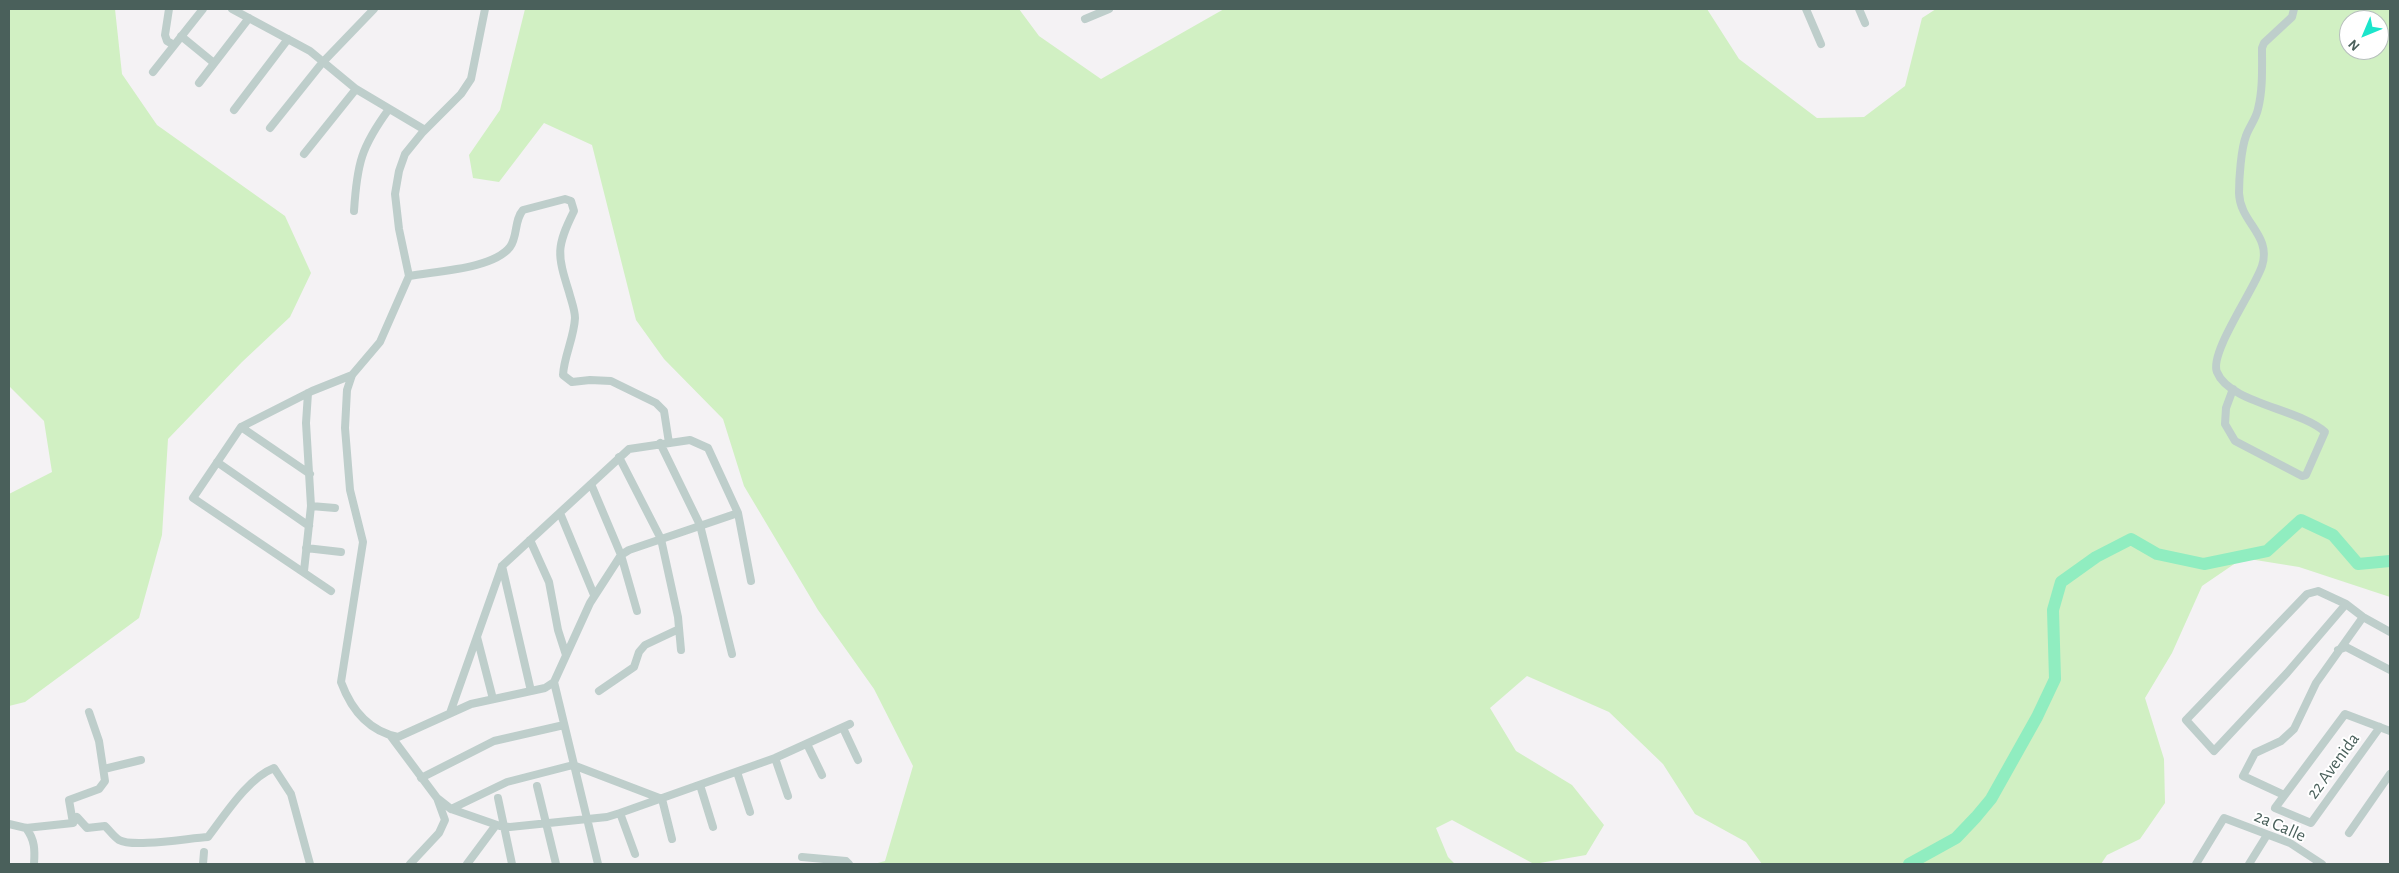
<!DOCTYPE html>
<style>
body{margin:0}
#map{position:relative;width:2399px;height:873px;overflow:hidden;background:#f4f2f4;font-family:"Alegreya Sans",sans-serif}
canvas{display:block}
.frame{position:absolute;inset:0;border:10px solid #4a605b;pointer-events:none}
.north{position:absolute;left:2339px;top:10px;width:50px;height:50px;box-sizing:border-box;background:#fff;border:1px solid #b7bfbd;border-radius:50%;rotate:225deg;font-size:14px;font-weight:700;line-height:20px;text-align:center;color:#4a605b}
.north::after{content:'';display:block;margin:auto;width:18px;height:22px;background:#1be5cb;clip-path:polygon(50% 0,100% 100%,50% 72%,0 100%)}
</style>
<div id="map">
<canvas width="2399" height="873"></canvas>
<div class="frame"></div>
<div class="north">N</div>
</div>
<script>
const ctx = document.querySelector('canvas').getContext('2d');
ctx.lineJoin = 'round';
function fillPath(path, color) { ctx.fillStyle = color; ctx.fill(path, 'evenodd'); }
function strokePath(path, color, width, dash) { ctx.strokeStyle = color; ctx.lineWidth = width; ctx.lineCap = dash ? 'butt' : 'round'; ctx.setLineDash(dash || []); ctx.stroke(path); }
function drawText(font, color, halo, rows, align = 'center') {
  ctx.font = font + ' "Alegreya Sans",sans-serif'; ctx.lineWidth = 4; ctx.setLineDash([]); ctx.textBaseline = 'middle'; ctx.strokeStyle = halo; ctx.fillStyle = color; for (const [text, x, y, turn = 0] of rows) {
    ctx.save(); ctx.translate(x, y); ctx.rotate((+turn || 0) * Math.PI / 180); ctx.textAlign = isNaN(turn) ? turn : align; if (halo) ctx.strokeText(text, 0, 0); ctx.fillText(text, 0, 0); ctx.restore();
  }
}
fillPath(new Path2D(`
 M9 9H115L122 74 157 125 285 216 311 273 290 317 242 362 168 439 162 535 139 618 25 702 9 706V494L52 472 44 421 9 386Z
 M525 9H1019L1039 36 1101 79 1224 9H1707L1739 59 1817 118 1864 117 1905 86 1922 18 1936 9H2390V597L2299 567 2243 558 2202 586 2172 653 2145 698 2164 759 2165 803 2140 839 2107 855 2101 864H1762L1746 842 1695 814 1663 764 1609 712 1527 676 1490 708 1516 751 1572 785 1604 825 1586 855 1534 864 1452 820 1436 828 1448 857 1455 864H874L885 861 913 766 874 689 818 610 744 486 723 419 664 359 636 320 592 145 544 123 499 182 473 178 469 155 500 110ZM2349 20H2379V50H2349Z`), '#d1f0c3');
strokePath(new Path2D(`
 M1909 864 1956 838 1976 817 1991 799 2037 717 2055 679 2053 610 2061 582 2096 557 2131 539 2157 554 2204 564 2267 551 2301 520 2333 535 2358 564 2390 561`), '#90edc0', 12);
strokePath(new Path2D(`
 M169 9 165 35 167 41 174 45
 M232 9 310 51 356 89 425 130
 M485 9 471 79 461 94 422 133 405 154 399 171 395 194 399 229 409 276 380 342 352 375 347 390 345 428 350 490 363 542 341 682C351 709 368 731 398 737L471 704 545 688 554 682 590 603 621 555 629 550 738 513
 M1806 9 1821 44
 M1859 9 1865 23
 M1085 19 1109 9
 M181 36 214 63
 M153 72 203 9
 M199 83 249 18
 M234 110 288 39
 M270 128 322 63 374 9
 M304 154 356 89
 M354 211C357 164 361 147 389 109
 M409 276C436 271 493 269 510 247 518 236 514 220 523 210L565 199 571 201 574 211C556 247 557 254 569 292 571 300 575 310 575 318 574 338 564 356 563 375L572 382 590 380 611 381 656 403 664 411 669 443
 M2233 389 2226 408 2225 424 2235 441 2302 476 2306 475 2325 432C2300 409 2229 403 2217 372 2209 353 2254 290 2262 266 2272 235 2240 223 2239 193 2239 179 2241 149 2246 136 2249 127 2256 119 2258 109 2263 89 2262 69 2262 48L2264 43 2292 17 2294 9
 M241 427 310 474
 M660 443 700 525 732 654
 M619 457 661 539 678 617 681 650
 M217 462 309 526
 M591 484 621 555 637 611
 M311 506 335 508
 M560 513 594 595
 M530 540 549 582 558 630 566 655
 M306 548 341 552
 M502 566 531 691
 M304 571 311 506 306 423 308 393
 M331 591 193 498 241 427 312 391 352 375
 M2346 604 2287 673 2214 751 2186 720 2307 594 2318 591 2346 604 2363 617 2390 632
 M477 637 493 699
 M2338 650 2346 647 2390 670
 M554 682 598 864
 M599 691 634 667 639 652 645 645 679 629
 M450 713 502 566 629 449 690 440 708 448 738 513 751 581
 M2380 727 2311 823 2275 808 2345 714 2390 731
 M843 728 858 760
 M390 735 437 798 451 809 500 826 510 827 607 817 620 813 775 758 850 724
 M807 744 822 775
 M775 758 788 796
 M104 769 141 760
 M737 772 750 812
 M421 778 494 741 564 725
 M700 785 713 827
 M537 786 556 864
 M2284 795 2243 776 2255 753 2281 741 2294 729 2316 683 2363 617
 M498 798 512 864
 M451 809 507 782 573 765 662 799 672 839
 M620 813 635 854
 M73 823 69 800 99 789 105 781 99 741 89 712
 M9 824 26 828 73 823 77 817 87 828 105 826C109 830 114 837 119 840 133 848 189 838 208 837 225 815 248 778 274 768L291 794 310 864
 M26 828C35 840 35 850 34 864
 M2349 833 2390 774
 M802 857 846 861 849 864
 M203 864 204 852
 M410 864 439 833 445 820 437 798
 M467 864 496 825
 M2196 864 2224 818 2290 843 2322 864
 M2249 864 2267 835`), '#bececb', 8);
drawText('18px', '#4a605b', '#fff', [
 ["22 Avenida",2333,766,-54],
 ["2a Calle",2280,826,24]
]);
</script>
